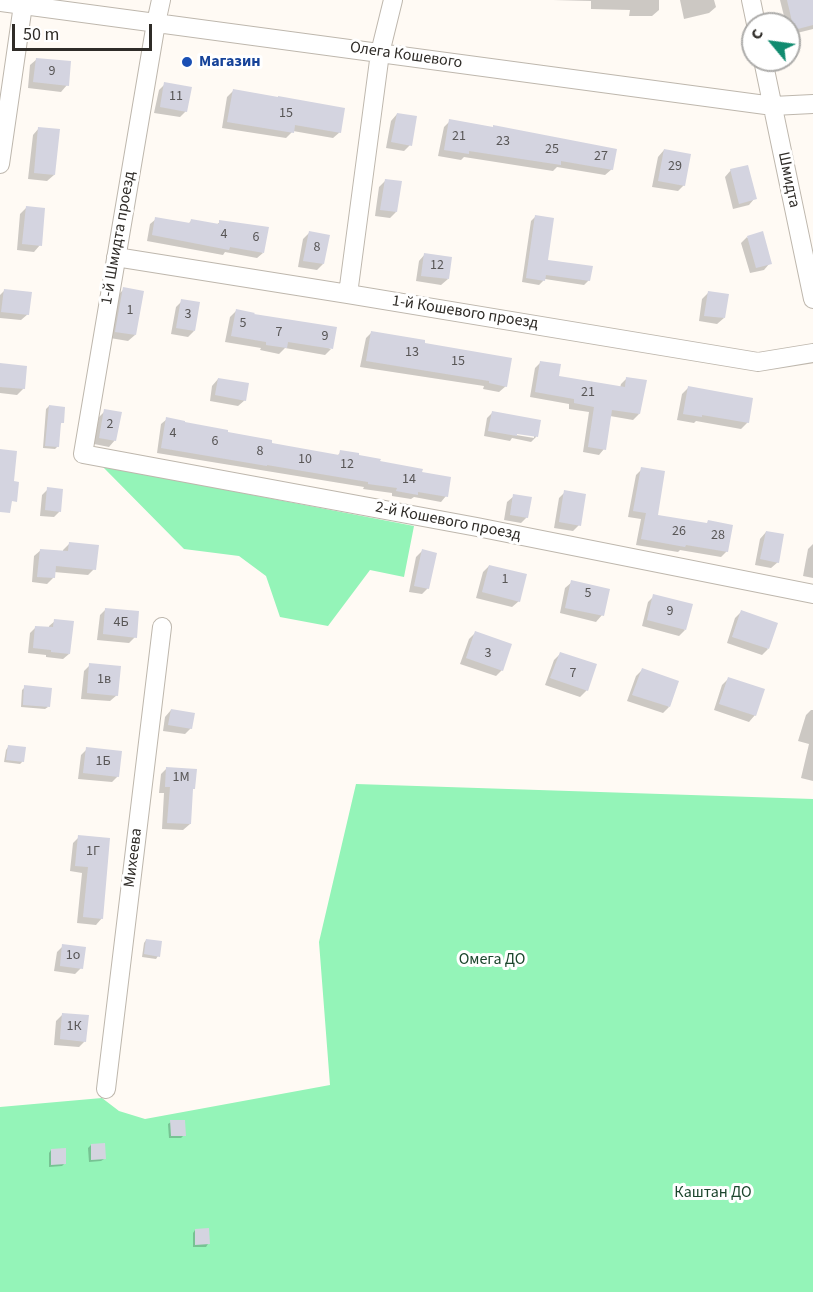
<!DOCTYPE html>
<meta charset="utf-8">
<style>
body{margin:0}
#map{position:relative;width:813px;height:1292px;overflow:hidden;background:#fffaf4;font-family:"Source Sans 3",sans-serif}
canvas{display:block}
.north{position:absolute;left:741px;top:12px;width:60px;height:60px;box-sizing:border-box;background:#fff;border:2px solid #acaba9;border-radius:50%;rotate:299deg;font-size:16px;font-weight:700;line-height:24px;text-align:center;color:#2f2c28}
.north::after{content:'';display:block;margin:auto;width:21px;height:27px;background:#108b6f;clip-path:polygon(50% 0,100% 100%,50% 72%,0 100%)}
.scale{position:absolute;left:12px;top:24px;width:140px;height:27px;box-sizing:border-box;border:3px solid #2f2c28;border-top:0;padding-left:8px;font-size:18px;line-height:21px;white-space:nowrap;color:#2f2c28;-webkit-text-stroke:4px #fff;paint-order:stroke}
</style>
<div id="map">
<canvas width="813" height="1292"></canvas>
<div class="north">С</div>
<div class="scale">50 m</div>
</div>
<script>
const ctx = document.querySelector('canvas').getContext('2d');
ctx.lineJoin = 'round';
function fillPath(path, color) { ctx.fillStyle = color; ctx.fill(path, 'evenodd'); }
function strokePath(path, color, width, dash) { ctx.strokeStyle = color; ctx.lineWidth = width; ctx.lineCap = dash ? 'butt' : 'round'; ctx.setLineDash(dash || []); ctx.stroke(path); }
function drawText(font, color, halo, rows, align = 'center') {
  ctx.font = font + ' "Source Sans 3",sans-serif'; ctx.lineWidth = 6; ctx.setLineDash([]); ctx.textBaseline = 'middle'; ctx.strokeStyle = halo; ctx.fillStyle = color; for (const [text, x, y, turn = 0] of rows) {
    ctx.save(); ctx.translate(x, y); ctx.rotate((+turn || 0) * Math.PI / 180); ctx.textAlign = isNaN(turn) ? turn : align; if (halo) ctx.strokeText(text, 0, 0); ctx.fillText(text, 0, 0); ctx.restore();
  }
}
fillPath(new Path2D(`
 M102 466 414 526 404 577 370 570 328 626 280 617 266 576 239 556 184 549Z
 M356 784 813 799V1292H0V1107L102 1098 119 1111 145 1119 330 1085 319 942Z`), '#94f4b8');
fillPath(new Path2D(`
 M553 0H659V10L652 16H629L630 10 591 9V1Z
 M680 0H714L716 7 709 13 684 19Z
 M780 0H813V29L789 35V24H786Z
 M37 59 67 85 61 92 28 88 30 65Z
 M165 84 186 111 180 117 154 113 159 90Z
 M233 91 340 132 333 138 293 131 286 138 222 128 227 97Z
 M397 114 410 145 404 151 386 148 391 121Z
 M450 121 612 169 605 175 557 167 553 171 464 157 461 160 438 156 444 127Z
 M39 128 54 175 47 181 28 179 33 135Z
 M664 150 684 185 678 191 652 187 658 157Z
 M731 170 755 198 749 205 733 209 725 177Z
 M385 181 396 212 390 218 375 216 379 187Z
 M26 208 40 245 34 252 17 250 20 214Z
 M535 217 547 261 589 280 584 285 545 279 539 285 522 282 531 221Z
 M156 219 188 224 191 221 216 225 220 222 263 253 257 258 225 252 223 255 147 241 150 224Z
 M309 233 323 264 317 270 298 267 303 239Z
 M747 237 770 263 764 270 750 273 741 243Z
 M425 254 448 279 441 285 416 281 419 261Z
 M124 289 135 335 128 341 110 338 118 295Z
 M4 291 28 314 21 320 0 318V295Z
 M708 293 724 318 717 324 699 321 702 299Z
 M182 301 194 331 188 337 171 334 176 307Z
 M236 311 331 349 325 355 285 348 279 354 260 350 261 348 225 342 230 317Z
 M372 332 423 344 506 386 499 392 483 389 484 386 360 367 366 338Z
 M541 362 557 377 620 388 621 384 627 378 639 414 633 420 610 416 604 449 599 455 583 452 589 412 569 409V404L530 397 535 368Z
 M0 365 24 388 17 395 0 393Z
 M218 379 245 400 238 406 210 401 212 386Z
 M688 388 748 422 741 429 696 421 694 423 677 420 682 394Z
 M49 406 62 422 60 425 58 446 55 449 43 448 46 409Z
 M105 411 115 440 109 447 94 444 99 417Z
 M492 413 539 421 536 437 531 442 512 438 510 441 484 436 487 418ZM510 431 534 435V438L510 434Z
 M167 419 270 444 337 456 341 452 420 473 446 496 441 502 414 497 411 499 392 496V493L363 489 364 487 157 453 161 424Z
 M642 469 656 516 727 551 721 557 680 550 678 552 636 545 641 519 628 517 636 475Z
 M48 489 60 511 54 517 40 516 42 495Z
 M565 492 579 525 573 531 554 528 559 498Z
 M514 496 527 517 521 523 504 520 507 502Z
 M766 532 778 562 771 568 755 565 760 539Z
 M69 544 94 569 88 575 54 572 53 578 47 584 32 582 34 556 41 550 63 552V550Z
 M813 544V578L803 576 808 549Z
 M422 551 428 588 422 594 409 592 416 557Z
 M489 566 519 601 512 607 476 598 483 572Z
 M572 582 602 615 596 622 560 613 565 588Z
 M654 596 685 630 679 636 642 626 648 602Z
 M106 609 135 637 129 643 97 640 100 615Z
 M741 612 768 649 762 655 727 643 735 618Z
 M55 621 69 654 63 659 46 657V655L28 653 30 633 36 627 49 628V626Z
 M475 633 502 670 496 676 460 664 469 639Z
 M560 654 587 690 580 697 545 685 554 660Z
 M90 665 117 695 110 701 81 699 84 671Z
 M642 670 669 707 663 713 627 701 636 676Z
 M728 679 755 715 749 722 714 710 722 685Z
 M25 687 48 707 45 709 21 707 22 690Z
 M171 710 191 728 185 734 163 731 165 717Z
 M811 710H813V781L801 778 809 744 798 741 806 715Z
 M8 747 23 761 20 764 4 762 6 750Z
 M87 749 118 776 112 782 78 779 81 755Z
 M167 768 192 790 190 824 183 830 162 829 164 793H159L161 774Z
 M79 837 109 840 102 918 96 925 77 923 82 873 70 871 73 843Z
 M146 940 158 956 156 959 142 957 144 943Z
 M63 946 81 968 75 974 54 971 57 952Z
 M63 1014 85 1041 79 1047 54 1045 56 1021Z
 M171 1122 184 1135 181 1138H169L168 1124Z
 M91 1145 104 1159 101 1161 89 1162 88 1148Z
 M51 1150 65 1163 62 1166 49 1167V1153Z
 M195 1230 208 1244 206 1247H193V1233Z`), '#0003');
fillPath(new Path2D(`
 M787 0H813V25L794 30Z
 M36 58 71 61 69 86 33 82Z
 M164 82 192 87 187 112 160 107Z
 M233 89 278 97V96L345 108 341 133 295 125 294 133 227 122Z
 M397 113 417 116 412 146 391 142Z
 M449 119 493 127V125L617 149 613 170 561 161V165L469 151V154L444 150Z
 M38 127 60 129 55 175 34 173Z
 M664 149 691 154 685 186 658 181Z
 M748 165 757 199 739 204 730 169Z
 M385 179 402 181 397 212 380 210Z
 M26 206 45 208 42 246 22 244Z
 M535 215 554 218 548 260 593 266 590 281 546 275 545 281 526 278Z
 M155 217 190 223 191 219 219 224V220L269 227 264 253 230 247 229 250 152 235Z
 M309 231 330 235 324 264 303 261Z
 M763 231 772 264 756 268 747 236Z
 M424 253 452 257 449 279 421 276Z
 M123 287 144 291 136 335 115 332Z
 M4 289 32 292 29 315 1 312Z
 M708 291 729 294 725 318 704 316Z
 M181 299 200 302 195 331 176 328Z
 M236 309 255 313 254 314 337 327 333 349 288 342 287 348 266 345V342L231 336Z
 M371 331 425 340V343L512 358 507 387 489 383V381L366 361Z
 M540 361 561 364 559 376 625 387 626 377 647 380 640 414 612 410 606 450 588 447 594 407 574 403V399L535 392Z
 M0 363 27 366 25 389 0 387Z
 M218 378 249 383 246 401 215 395Z
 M688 386 753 398 749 423 702 415V417L683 414Z
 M49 405 65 407 64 423H61L59 447 45 446Z
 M104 409 122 412 116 441 99 438Z
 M492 411 541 420 538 437 517 434V436L488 431Z
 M166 417 185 421V422L228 430V432L272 440V443L339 455 340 450 359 453V455L381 459 380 461 423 469 422 472 451 477 448 497 418 492V495L396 491 397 488 368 484V482L267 465V466L161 448Z
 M0 449 17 451 14 481 19 482 17 502 12 501 10 513 0 512Z
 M641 467 665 471 658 515 707 523 708 520 733 525 728 552 686 545 685 547 641 539 646 513 633 511Z
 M47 487 63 489 61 512 45 510Z
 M564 490 586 494 581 526 559 522Z
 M513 494 532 497 528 518 510 515Z
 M766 531 784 534 779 563 760 559Z
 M69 542 99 545 96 570 56 566 55 578 37 577 40 549 68 551Z
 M422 549 437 553 429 589 414 586Z
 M489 565 527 574 520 602 482 592Z
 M571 580 610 589 604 616 565 608Z
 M653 594 693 604 686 630 647 620Z
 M105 608 139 611 137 638 103 634Z
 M741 610 778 623 769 649 732 637Z
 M54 619 74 621 70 654 51 652V650L33 648 35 626 53 627Z
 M475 631 512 644 503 671 466 658Z
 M560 652 597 664 588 691 550 678Z
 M89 663 121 666 118 696 87 693Z
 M642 668 679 681 670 707 632 695Z
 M728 677 765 689 756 716 719 704Z
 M24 685 52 688 50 707 23 705Z
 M171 709 195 713 192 729 168 725Z
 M8 745 26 747 24 762 6 760Z
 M86 747 122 751 119 777 83 773Z
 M166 767 197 769 195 789H193L191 824 167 823 170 787H165Z
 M78 835 110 838 103 919 83 917 88 867 75 866Z
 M146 939 162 941 160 957 144 954Z
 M62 944 86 947 83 969 60 966Z
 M62 1013 89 1015 86 1042 60 1039Z
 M170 1120H185L186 1136H171Z
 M105 1143 106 1159 91 1160V1144Z
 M66 1148V1164L51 1165V1149Z
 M209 1228 210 1244 195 1245V1229Z`), '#d4d4e0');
const minor = new Path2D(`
 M161 0 156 23 83 454 477 527 813 594
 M751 0 756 24
 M0 2 773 106 813 104
 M763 60 813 299
 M0 164 23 5
 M116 257 348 294 758 362 813 353
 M348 294 380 53 393 0
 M106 1089 162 627`);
strokePath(minor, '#beb7ad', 20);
strokePath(minor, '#fff', 18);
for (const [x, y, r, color] of [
 [187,62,6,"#1a4fb4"]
]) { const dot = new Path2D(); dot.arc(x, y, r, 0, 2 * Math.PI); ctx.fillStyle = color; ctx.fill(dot); strokePath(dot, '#fff', 2); }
drawText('14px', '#585656', null, [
 ["9",52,72],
 ["11",176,97],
 ["15",286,114],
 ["21",459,137],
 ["23",503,142],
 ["25",552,150],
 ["27",601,157],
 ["29",675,167],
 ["4",224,235],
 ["6",256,238],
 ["8",317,248],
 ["12",437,266],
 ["1",130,311],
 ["3",188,315],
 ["5",243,324],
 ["7",279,333],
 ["9",325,337],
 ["13",412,353],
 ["15",458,362],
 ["21",588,393],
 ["2",110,425],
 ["4",173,434],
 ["6",215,442],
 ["8",260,452],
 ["10",305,460],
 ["12",347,465],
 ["14",409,480],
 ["26",679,532],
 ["28",718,536],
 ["1",505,580],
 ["5",588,594],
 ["9",670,612],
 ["4Б",121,623],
 ["3",488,654],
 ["7",573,674],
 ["1в",104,680],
 ["1Б",103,762],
 ["1М",181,778],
 ["1Г",93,852],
 ["1о",73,956],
 ["1К",74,1027]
]);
drawText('16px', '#2f2c28', '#fff', [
 ["Олега Кошевого",406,56,8],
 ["Шмидта",788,180,78],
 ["1-й Шмидта проезд",119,238,-80],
 ["1-й Кошевого проезд",465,313,9],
 ["2-й Кошевого проезд",448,522,11],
 ["Михеева",134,858,-83]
]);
drawText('bold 16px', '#164399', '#fff', [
 ["Магазин",199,62]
], 'left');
drawText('16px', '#1c462d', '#fff', [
 ["Омега ДО",492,960],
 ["Каштан ДО",713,1193]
]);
</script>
